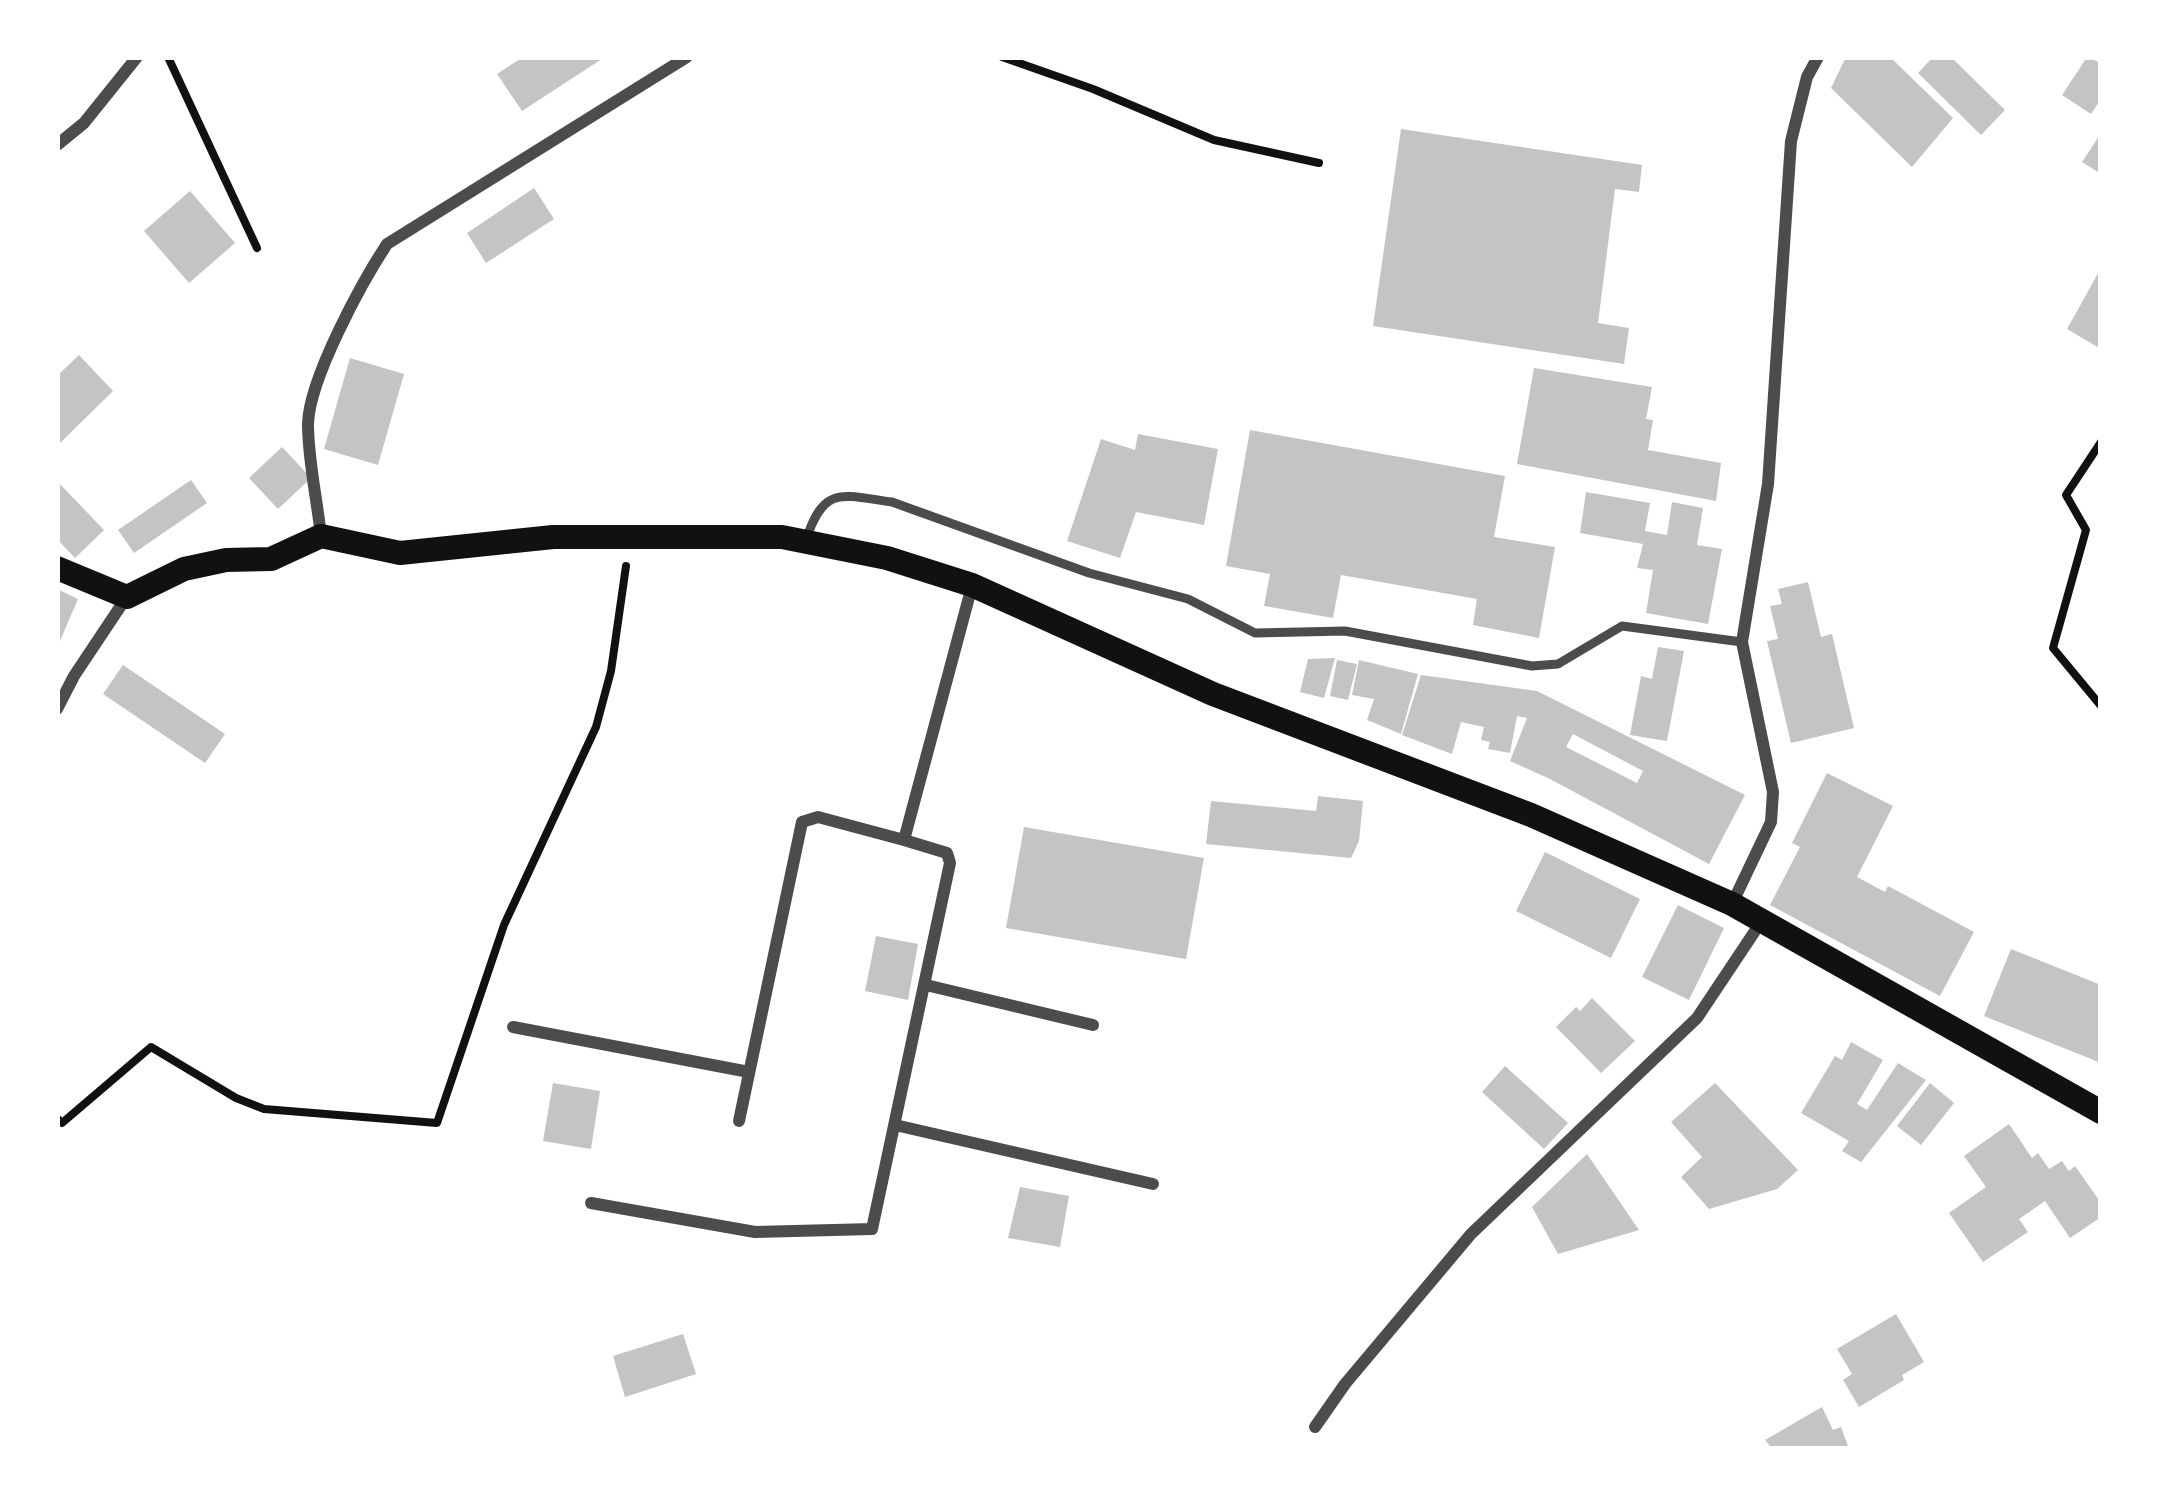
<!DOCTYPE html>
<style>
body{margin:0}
#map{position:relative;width:2158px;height:1506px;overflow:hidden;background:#fff;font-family:Karla,sans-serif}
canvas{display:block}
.frame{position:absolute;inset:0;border:60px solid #fff;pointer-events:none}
</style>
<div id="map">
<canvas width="2158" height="1506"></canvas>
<div class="frame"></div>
</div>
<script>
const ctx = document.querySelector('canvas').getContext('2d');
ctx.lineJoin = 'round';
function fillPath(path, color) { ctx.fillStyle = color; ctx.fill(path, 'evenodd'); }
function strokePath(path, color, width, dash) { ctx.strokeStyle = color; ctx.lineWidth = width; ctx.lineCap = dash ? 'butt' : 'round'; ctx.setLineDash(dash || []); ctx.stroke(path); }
fillPath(new Path2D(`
 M523 57H605L522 111 497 74Z
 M1846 57H1890L1953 118 1912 167 1831 88Z
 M1933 57H1951L2005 110 1981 135 1918 73Z
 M2087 57 2101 63V99L2091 114 2062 95Z
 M1401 129 1642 165 1639 192 1615 189 1598 323 1629 328 1624 364 1373 326Z
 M2101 133V174L2082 162Z
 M534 188 554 219 486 263 467 233Z
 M190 191 235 243 189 283 144 231Z
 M2101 268V349L2067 329Z
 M79 355 113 391 57 446V376Z
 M350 358 404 374 378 465 324 449Z
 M1534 368 1652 387 1646 419 1653 420 1648 450 1721 463 1716 501 1517 464Z
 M1250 430 1505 476 1494 537 1555 547 1539 638 1473 625 1477 599 1341 575 1333 618 1264 606 1270 574 1226 566Z
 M1138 434 1218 449 1204 525 1136 512 1120 558 1067 541 1101 439 1135 450Z
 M282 447 311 478 278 509 249 478Z
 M191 480 207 503 134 553 118 530Z
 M57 481 104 530 75 558 57 539Z
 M1586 492 1650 503 1645 531 1667 535 1672 502 1703 508 1697 545 1722 549 1708 624 1646 613 1653 570 1637 568 1643 544 1580 533Z
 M1808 582 1821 637 1832 634 1854 728 1791 743 1767 641 1778 639 1770 606 1782 604 1778 589Z
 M57 589 78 599 57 648Z
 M1658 647 1684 651 1667 741 1630 735 1641 676 1652 679Z
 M1335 658 1324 698 1300 692 1308 659Z
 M1337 660 1357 664 1348 700 1330 696Z
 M1359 660 1418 674 1401 734 1367 720 1374 699 1352 695Z
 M123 665 225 734 205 763 103 694Z
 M1421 675 1537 691 1745 795 1709 864 1550 779 1510 761 1527 718 1517 716 1510 753 1488 749 1490 742 1481 740 1484 727 1461 722 1452 754 1402 735ZM1573 734 1643 771 1637 783 1566 747Z
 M1827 773 1893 806 1857 877 1885 892 1888 886 1974 932 1940 996 1770 905 1800 847 1792 843Z
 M1318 796 1363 801 1359 841 1351 858 1206 844 1211 801 1316 811Z
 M1024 827 1204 858 1186 959 1006 928Z
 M1545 852 1640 899 1611 958 1516 911Z
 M1678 905 1724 928 1689 1000 1642 977Z
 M876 936 918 944 908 1000 865 991Z
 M2011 949 2101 985V1063L1984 1016Z
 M1592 998 1635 1041 1601 1073 1556 1027 1576 1007 1580 1011Z
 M1851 1042 1883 1060 1857 1104 1867 1110 1898 1063 1926 1080 1861 1162 1842 1151 1849 1141 1801 1113 1835 1056 1842 1060Z
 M1505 1066 1568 1123 1544 1149 1482 1092Z
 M553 1083 600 1091 591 1149 543 1141Z
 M1715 1083 1798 1170 1777 1189 1709 1209 1681 1177 1702 1157 1671 1122Z
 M1930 1083 1954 1103 1921 1145 1897 1126Z
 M2009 1124 2032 1158 2038 1153 2049 1169 2062 1161 2069 1171 2075 1166 2101 1203V1217L2070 1238 2045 1201 2019 1219 2028 1232 1983 1262 1949 1213 1986 1187 1964 1156Z
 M1587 1154 1639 1230 1558 1254 1532 1207Z
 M1020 1187 1069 1196 1060 1247 1008 1238Z
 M1896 1314 1924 1362 1902 1375 1904 1380 1859 1407 1843 1380 1852 1374 1837 1349Z
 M683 1334 696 1374 625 1397 613 1356Z
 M1822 1407 1833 1430 1841 1427 1849 1449H1766L1770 1446 1765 1440Z`), '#c4c4c4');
strokePath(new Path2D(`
 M168 57 257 248
 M1002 57 1093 89 1214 140 1319 163
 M2101 442 2066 495 2086 530 2053 648 2101 706
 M57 1118 62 1123 151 1047 236 1098 264 1109 437 1123 504 925 596 727 611 671 626 566`), '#111', 8);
strokePath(new Path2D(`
 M806 540C824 485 841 495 892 502L1089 573 1188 599 1255 633 1345 631 1532 666 1558 664 1622 626 1742 642`), '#4c4c4c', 9);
strokePath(new Path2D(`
 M57 145 84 123 137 57
 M321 536C317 499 308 460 308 424 309 379 362 282 387 244L687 57
 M57 709 74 676 126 598
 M1732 904 1771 822 1773 792 1742 642 1768 484 1791 141 1807 77 1818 57
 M926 985 1093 1025
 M513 1027 749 1072
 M739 1121 802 822 818 817 904 840 972 586
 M895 1125 1153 1184
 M591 1203 755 1232 872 1229 950 863 947 853 904 840
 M1315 1427 1345 1384 1471 1234 1697 1018 1761 922`), '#4c4c4c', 12);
strokePath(new Path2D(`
 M57 568 127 597 184 569 226 560 271 559 321 536 400 553 553 537H782L887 558 972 585 1213 694 1531 815 1732 904 2101 1112`), '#111', 24);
</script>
